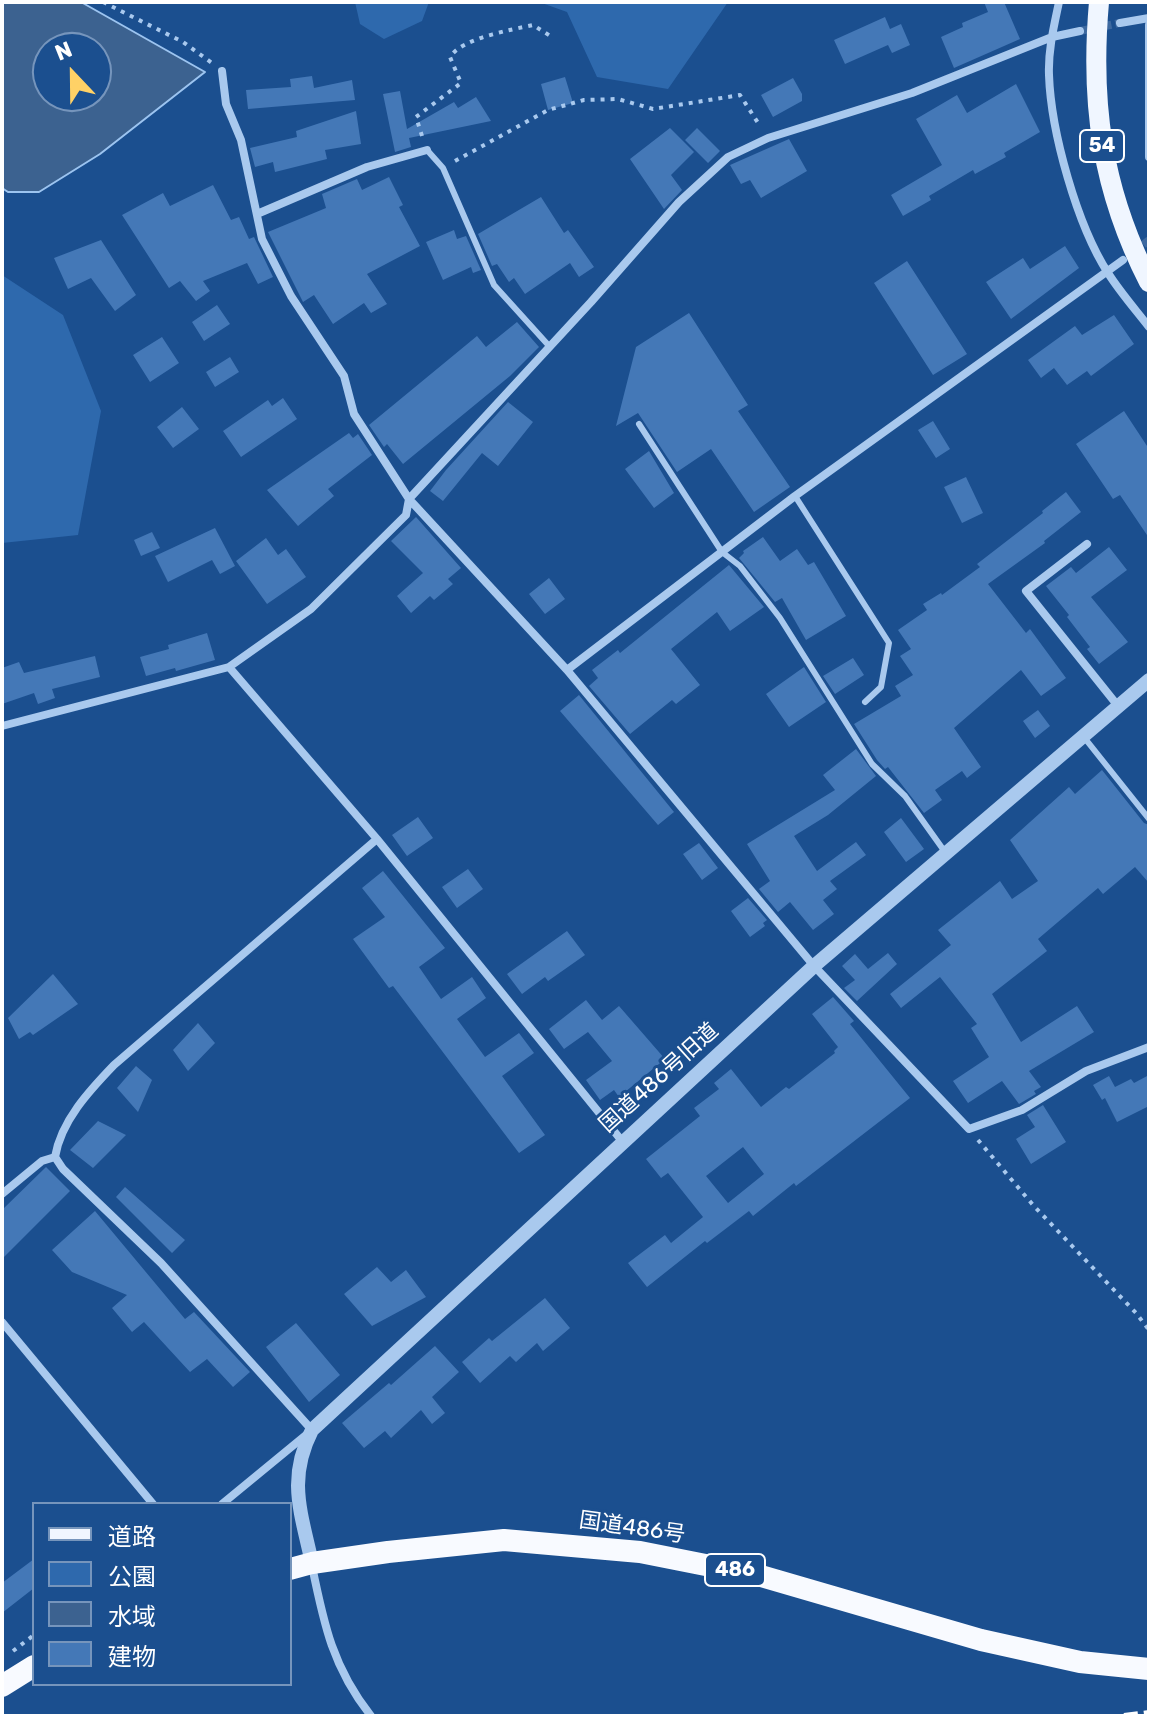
<!DOCTYPE html>
<meta charset="utf-8">
<style>
body{margin:0}
#map{position:relative;width:1151px;height:1718px;overflow:hidden;background:#1b4f8f;font-family:Rubik,"Noto Sans JP",sans-serif}
canvas{display:block}
.frame{position:absolute;inset:0;border:4px solid #fff;pointer-events:none}
.legend{position:absolute;left:32px;top:1502px;width:260px;height:184px;box-sizing:border-box;background:#1b4f8f;border:2px solid #7695bc;margin:0;padding:10px 14px;list-style:none;font-size:24px;color:#fff}
.legend li{display:flex;align-items:center;gap:16px;height:40px}
.legend b{width:40px;border:2px solid #7695bc}
.north{position:absolute;left:32px;top:32px;width:80px;height:80px;box-sizing:border-box;background:#1b4f8f;border:2px solid #7695bc;border-radius:50%;rotate:338deg;font-size:22px;font-weight:700;line-height:32px;text-align:center;color:#fff}
.north::after{content:'';display:block;margin:auto;width:28px;height:36px;background:#ffd166;clip-path:polygon(50% 0,100% 100%,50% 72%,0 100%)}
</style>
<div id="map">
<canvas width="1151" height="1718"></canvas>
<div class="frame"></div>
<ul class="legend">
<li><b style="height:10px;background:#f0f6ff"></b>道路</li>
<li><b style="height:22px;background:#2e69ad"></b>公園</li>
<li><b style="height:22px;background:#3c6290"></b>水域</li>
<li><b style="height:22px;background:#4478b7"></b>建物</li>
</ul>
<div class="north">N</div>
</div>
<script>
const ctx = document.querySelector('canvas').getContext('2d');
ctx.lineJoin = 'round';
function fillPath(path, color) { ctx.fillStyle = color; ctx.fill(path, 'evenodd'); }
function strokePath(path, color, width, dash) { ctx.strokeStyle = color; ctx.lineWidth = width; ctx.lineCap = dash ? 'butt' : 'round'; ctx.setLineDash(dash || []); ctx.stroke(path); }
function drawText(font, color, halo, rows, align = 'center') {
  ctx.font = font + ' Rubik,"Noto Sans JP",sans-serif'; ctx.lineWidth = 6; ctx.setLineDash([]); ctx.textBaseline = 'middle'; ctx.strokeStyle = halo; ctx.fillStyle = color; for (const [text, x, y, turn = 0] of rows) {
    ctx.save(); ctx.translate(x, y); ctx.rotate((+turn || 0) * Math.PI / 180); ctx.textAlign = isNaN(turn) ? turn : align; if (halo) ctx.strokeText(text, 0, 0); ctx.fillText(text, 0, 0); ctx.restore();
  }
}
fillPath(new Path2D(`
 M355 2H429L422 21 384 39 360 24Z
 M539 2H728L668 89 597 77 567 12Z
 M2 275 63 315 101 411 78 535 2 543Z`), '#2e69ad');
const water = new Path2D(`
 M2 2H81L205 72 100 154 39 192H8L2 188ZM48 48H96V96H48Z`);
fillPath(water, '#3c6290');
strokePath(water, '#9cc4f0', 2);
fillPath(new Path2D(`
 M984 2H1004L1020 39 954 68 941 37 963 27 962 23 988 12Z
 M885 17 890 29 901 24 910 45 892 53 888 45 845 64 834 40Z
 M312 76 314 88 352 80 355 100 248 109 246 90 291 87 290 79Z
 M565 77 573 103 548 110 541 84Z
 M793 78 802 94V101L773 117 761 95Z
 M1016 84 1040 132 1004 153 1006 157 975 174 973 170 929 196 931 200 903 216 891 195 942 165 916 119 957 95 967 113Z
 M400 91 407 129 454 102 458 108 476 97 491 121 409 138 411 147 395 152 383 94Z
 M356 111 361 144 325 150 327 159 275 172 273 162 255 167 250 148 297 137 296 131Z
 M670 128 694 152 671 175 682 190 664 209 630 159Z
 M697 128 720 151 708 163 685 140Z
 M789 139 807 171 761 198 750 180 741 184 730 165Z
 M389 177 403 205 399 207 420 246 367 274 387 304 371 313 364 303 333 324 314 295 303 302 268 232 326 208 322 194 357 179 362 190Z
 M213 185 231 220 239 217 249 239 254 237 273 277 258 284 247 263 203 281 210 291 196 301 180 281 169 288 122 215 163 193 170 206Z
 M541 197 564 233 568 230 594 267 579 277 570 263 525 294 514 278 509 282 497 264 492 266 478 234Z
 M454 230 457 239 466 236 481 270 473 273 471 267 443 280 426 242Z
 M101 240 136 295 115 311 91 278 68 289 54 258Z
 M1065 246 1079 268 1011 319 986 282 1023 258 1030 269Z
 M907 261 967 354 933 375 874 283Z
 M217 305 230 324 204 341 192 322Z
 M689 313 748 405 738 411 790 487 754 512 711 449 677 472 638 413 616 426 636 347Z
 M1114 315 1134 344 1091 376 1087 371 1067 385 1054 368 1041 378 1028 360 1075 326 1082 335Z
 M517 322 539 347 510 376 403 464 387 444 384 447 369 425 477 336 486 347Z
 M162 337 179 363 150 382 133 355Z
 M230 357 239 372 215 387 206 372Z
 M283 398 297 419 241 457 223 431 268 400 272 406Z
 M508 402 533 422 498 466 482 453 443 501 430 491 446 470Z
 M182 407 199 429 173 448 157 427Z
 M1124 411 1149 449V538L1120 495 1113 499 1076 444Z
 M933 421 950 449 936 458 918 430Z
 M349 433 353 438 358 434 372 455 328 489 334 496 298 526 267 490Z
 M649 451 674 493 654 508 625 469Z
 M966 477 983 513 962 523 944 487Z
 M1066 492 1081 512 1044 541 1045 543 988 584 1026 633 1030 629 1066 678 1041 696 1021 670 954 728 981 767 967 778 962 771 935 790 942 800 924 813 888 767 885 769 877 760 854 724 901 696 895 686 913 675 900 656 911 649 898 630 927 610 923 604 941 593 942 595 980 567 977 564 1043 513 1042 511Z
 M416 517 461 568 448 579 453 584 434 600 430 596 411 613 397 596 423 573 391 541Z
 M215 528 235 566 220 574 212 560 168 582 155 556Z
 M152 532 160 548 141 556 134 540Z
 M763 537 780 561 797 549 808 565 814 562 846 616 806 640 782 598 775 602 739 558 744 553 743 551Z
 M266 538 278 555 286 549 306 577 267 604 236 561Z
 M1109 547 1127 570 1091 597 1128 642 1099 664 1087 649 1090 647 1067 617 1069 615 1046 586 1071 567 1076 573Z
 M729 565 764 607 730 631 717 612 671 649 700 685 676 704 672 700 630 734 589 686 598 678 592 670 618 650 620 653Z
 M549 578 565 599 545 614 529 594Z
 M207 633 215 660 176 671 175 668 146 676 140 657 169 649 168 645Z
 M95 656 100 677 52 689 55 698 38 704 34 693 2 704V668L19 662 24 673Z
 M853 658 864 675 835 694 823 676Z
 M804 667 826 702 789 727 766 694Z
 M579 695 674 812 658 825 560 711Z
 M1038 710 1050 726 1035 738 1023 721Z
 M856 749 876 776 828 815 794 836 817 871 856 842 866 855 830 881 837 889 823 900 834 914 813 930 790 902 778 912 759 889 770 881 747 844 835 790 823 775Z
 M1102 770 1144 823 1149 825V883L1135 867 1103 894 1098 888 1038 939 1047 951 992 994 1021 1042 1077 1006 1094 1032 1029 1071 1041 1087 1034 1091 1036 1094 1019 1104 1002 1081 968 1103 953 1081 989 1057 971 1028 977 1024 940 977 901 1008 890 994 951 945 938 930 1000 881 1012 899 1038 881 1010 840 1069 787 1075 794Z
 M418 817 433 838 407 856 392 835Z
 M901 818 924 849 906 862 884 832Z
 M699 843 718 868 702 880 683 854Z
 M468 869 483 889 457 908 442 887Z
 M383 871 445 948 419 967 441 999 472 977 486 998 457 1019 485 1057 519 1033 534 1053 502 1076 545 1135 519 1153 393 986 389 988 353 939 385 917 362 888Z
 M748 898 767 920 763 923 765 926 750 937 731 911Z
 M567 931 585 955 548 981 545 977 522 994 507 974Z
 M888 953 897 964 857 1001 844 988 855 980 842 966 855 954 868 969Z
 M53 974 78 1004 33 1035 30 1032 19 1039 8 1018Z
 M833 997 854 1021 850 1024 910 1098 796 1186 794 1183 753 1216 749 1211 707 1243 705 1241 647 1287 628 1263 665 1235 671 1243 703 1217 668 1173 661 1178 646 1159 700 1116 694 1108 719 1089 714 1083 731 1069 761 1107 786 1087 789 1089 835 1053 834 1051 838 1047 812 1014ZM743 1147 764 1174 728 1203 706 1176Z
 M586 1000 602 1020 619 1006 665 1059 619 1097 614 1090 600 1100 586 1080 612 1061 588 1032 564 1049 549 1029Z
 M198 1023 215 1043 188 1071 173 1050Z
 M136 1066 152 1080 138 1112 117 1088Z
 M1149 1075V1106L1117 1122 1105 1098 1102 1100 1093 1085 1109 1076 1115 1087 1131 1079 1134 1083Z
 M1043 1105 1066 1142 1031 1164 1016 1139 1035 1127 1027 1115Z
 M98 1121 126 1135 93 1168 70 1150Z
 M46 1167 70 1191 2 1259V1210Z
 M125 1187 185 1240 172 1253 116 1197Z
 M95 1211 185 1319 194 1312 250 1372 233 1387 207 1359 190 1372 144 1322 132 1332 112 1308 127 1295 72 1272 52 1250Z
 M377 1267 391 1282 406 1270 426 1297 372 1326 344 1294Z
 M545 1298 570 1328 543 1351 537 1343 516 1362 510 1356 480 1383 462 1362 489 1338 492 1341Z
 M296 1323 340 1375 309 1402 266 1347Z
 M435 1346 459 1372 432 1397 445 1413 432 1424 421 1410 391 1438 385 1431 364 1448 342 1423 389 1383 391 1385Z
 M34 1559V1588L2 1613V1583Z`), '#4478b7');
strokePath(new Path2D(`
 M1080 31 1120 23
 M1134 252 1149 240`), '#3d69a0', 8, [8, 4]);
strokePath(new Path2D(`
 M103 2 183 42 212 63
 M422 136 416 117 461 83 450 57C462 38 511 30 533 25L552 37
 M455 161 548 110 584 100 618 99 653 109 740 95 760 126
 M978 1140 1033 1205 1136 1313 1149 1330
 M13 1651 34 1635`), '#a9c9ee', 4, [4, 6]);
strokePath(new Path2D(`
 M427 150 443 168 494 285 550 347
 M639 424 722 552 740 566 780 618 872 764 905 796 945 852
 M795 496 889 643 881 687 865 702
 M1083 736 1149 819`), '#a9c9ee', 6);
strokePath(new Path2D(`
 M1059 2C1054 26 1048 50 1049 75 1051 132 1077 225 1108 273 1120 292 1135 309 1149 327
 M1120 23 1149 18
 M1149 25V157
 M222 71 226 104 241 140 262 239 291 296 344 376 354 414 409 499 567 670 814 966 969 1129 1022 1110 1086 1071 1149 1047
 M257 214 367 167 427 150
 M1087 544 1026 591 1118 706
 M229 667 377 839 622 1141
 M567 670 795 496 1123 260
 M2 726 229 667 311 609 406 515 409 499 591 302 679 202 728 157 768 138 912 93 1052 37 1080 31
 M55 1157C61 1121 89 1091 114 1065L377 839
 M2 1194 42 1161 55 1157 63 1169 161 1263 312 1430 222 1504
 M2 1322 153 1504
 M312 1566C324 1625 333 1668 371 1716`), '#a9c9ee', 8);
strokePath(new Path2D(`
 M312 1563C301 1512 287 1479 312 1430L814 966 1149 680`), '#a9c9ee', 14);
strokePath(new Path2D(`
 M1099 2C1090 104 1102 190 1149 282`), '#f0f6ff', 20);
strokePath(new Path2D(`
 M290 1569 312 1563 388 1552 504 1540 640 1552 761 1576 981 1640 1080 1662 1149 1669
 M2 1686 34 1666`), '#f8faff', 22);
strokePath(new Path2D(`
 M1124 1716 1149 1713`), '#fff', 6, [14, 6]);
for (const [x, y, w] of [
 [1102,146,44],
 [735,1570,60]
]) { const box = new Path2D(); box.roundRect(x - w / 2, y - 16, w, 32, 6); ctx.fillStyle = '#1b4f8f'; ctx.fill(box); strokePath(box, '#fff', 2); }
drawText('bold 20px', '#fff', null, [
 ["54",1102,146],
 ["486",735,1570]
]);
drawText('22px', '#fff', '#1b4f8f', [
 ["国道486号旧道",659,1078,-42],
 ["国道486号",632,1528,8]
]);
</script>
